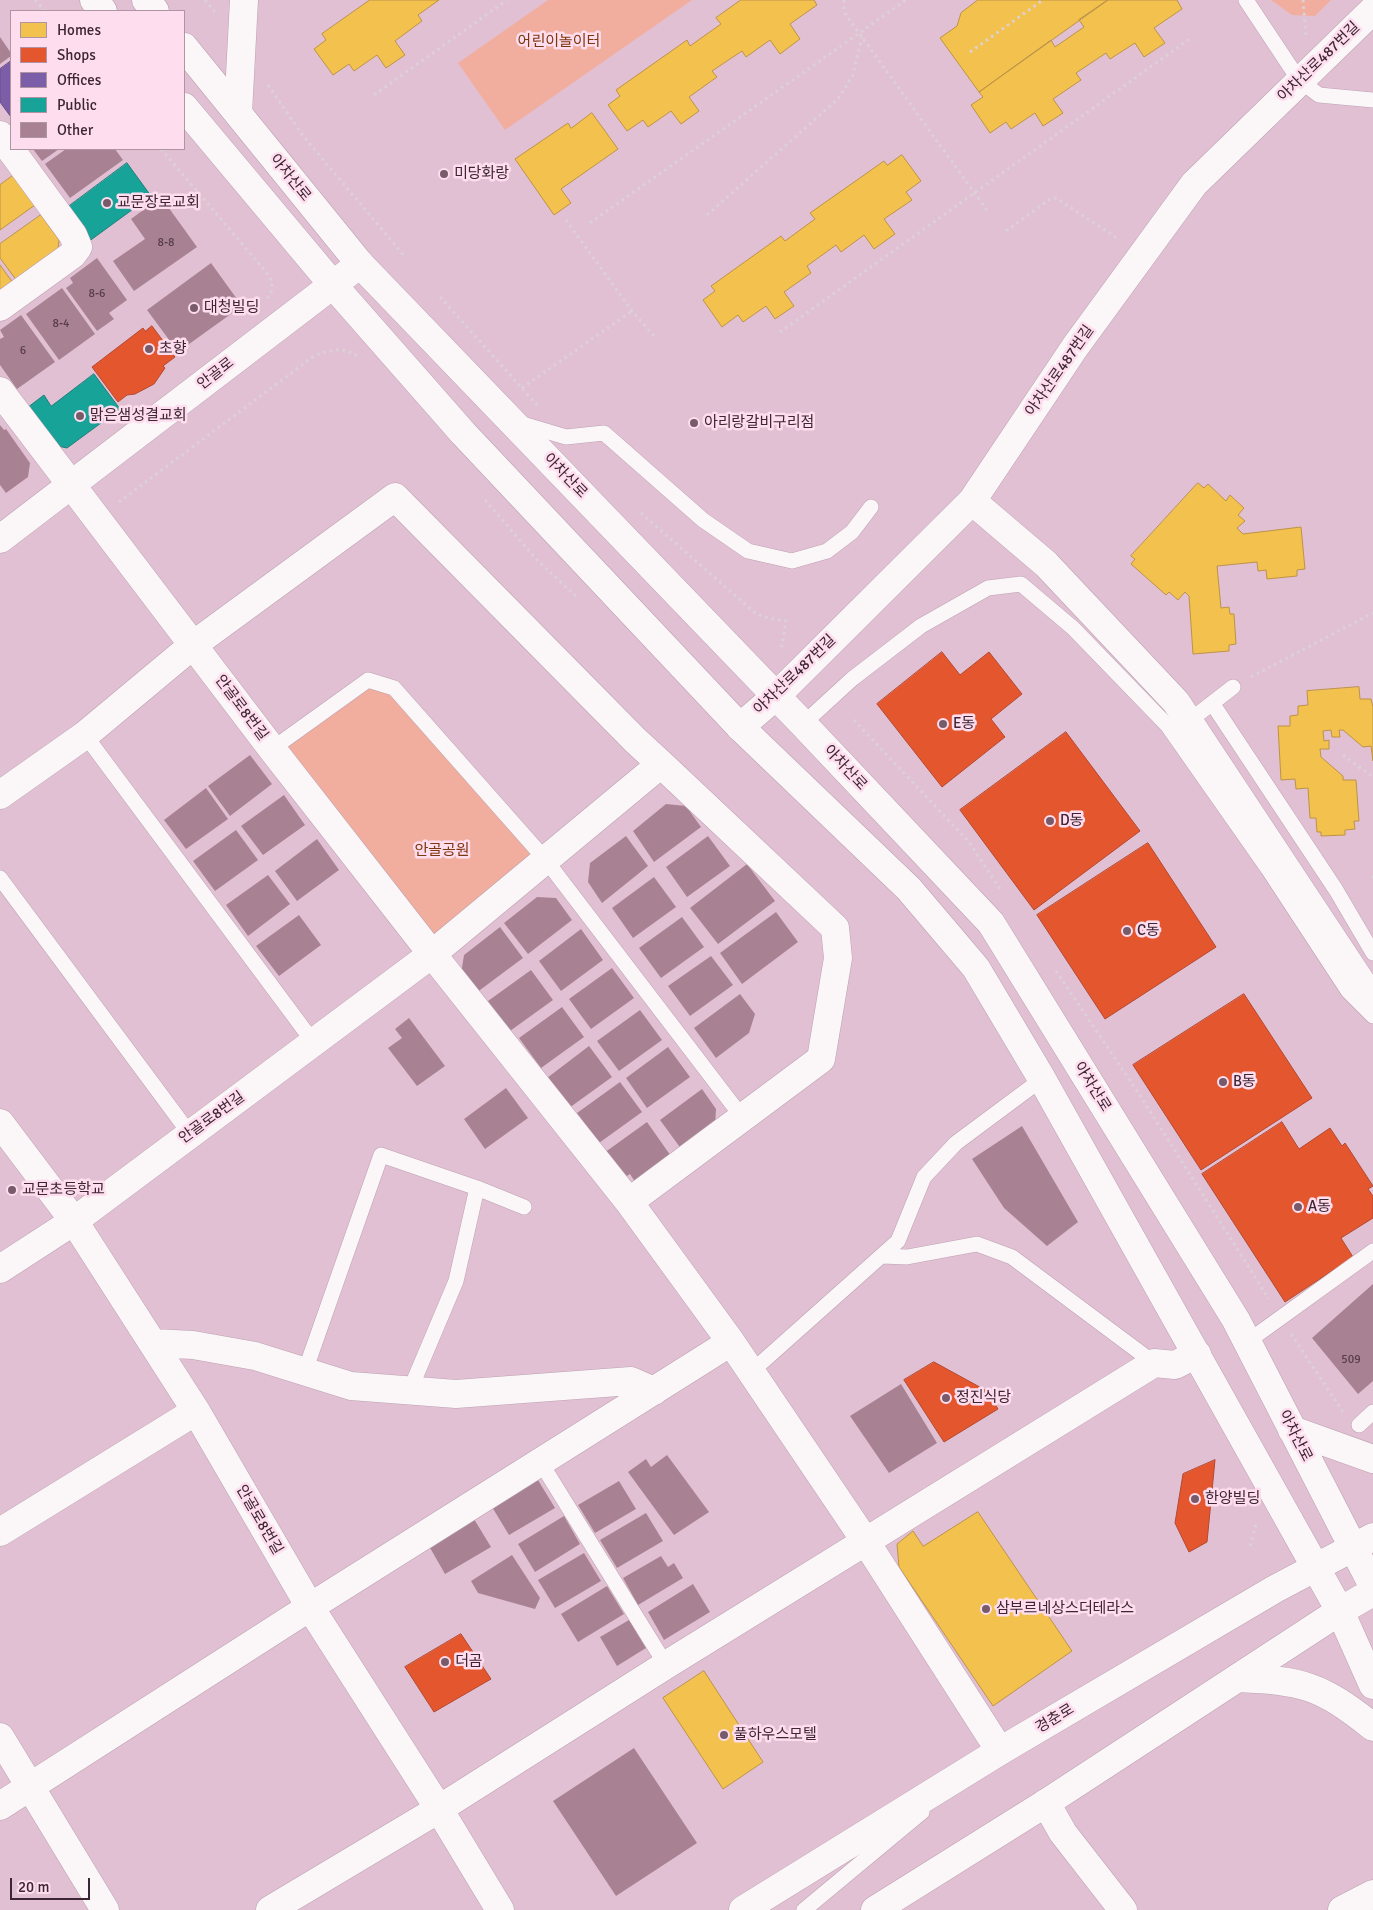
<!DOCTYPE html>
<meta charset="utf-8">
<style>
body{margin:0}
#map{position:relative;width:1373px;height:1910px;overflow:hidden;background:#e2c0d3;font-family:Signika,sans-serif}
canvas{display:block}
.legend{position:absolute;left:10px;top:10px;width:175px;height:140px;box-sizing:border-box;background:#fedeee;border:1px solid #b194a3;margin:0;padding:6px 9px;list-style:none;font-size:15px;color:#3d2533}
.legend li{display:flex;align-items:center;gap:10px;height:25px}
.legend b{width:25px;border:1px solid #b194a3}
.scale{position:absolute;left:10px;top:1878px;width:80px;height:22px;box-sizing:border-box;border:2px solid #3d2533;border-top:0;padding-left:6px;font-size:15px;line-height:18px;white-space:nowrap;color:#3d2533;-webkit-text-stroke:4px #fedeee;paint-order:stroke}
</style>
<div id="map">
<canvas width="1373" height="1910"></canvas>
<ul class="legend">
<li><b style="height:14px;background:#f2c14e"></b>Homes</li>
<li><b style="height:14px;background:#e4572e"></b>Shops</li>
<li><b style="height:14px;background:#7b5ea7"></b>Offices</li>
<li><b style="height:14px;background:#17a398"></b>Public</li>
<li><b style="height:14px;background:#a88292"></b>Other</li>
</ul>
<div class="scale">20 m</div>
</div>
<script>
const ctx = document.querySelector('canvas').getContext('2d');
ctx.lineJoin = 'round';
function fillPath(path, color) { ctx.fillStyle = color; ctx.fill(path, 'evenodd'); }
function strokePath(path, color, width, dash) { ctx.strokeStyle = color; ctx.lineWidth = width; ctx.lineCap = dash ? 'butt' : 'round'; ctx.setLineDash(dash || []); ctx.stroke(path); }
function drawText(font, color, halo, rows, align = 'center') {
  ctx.font = font + ' Signika,"Noto Sans KR",sans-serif'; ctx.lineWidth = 5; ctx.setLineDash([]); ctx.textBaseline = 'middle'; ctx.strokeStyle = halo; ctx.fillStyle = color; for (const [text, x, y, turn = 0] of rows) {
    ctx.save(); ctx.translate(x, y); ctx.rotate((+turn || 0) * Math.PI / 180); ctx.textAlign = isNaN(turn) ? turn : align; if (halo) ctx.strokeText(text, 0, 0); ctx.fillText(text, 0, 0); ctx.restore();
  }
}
fillPath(new Path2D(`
 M548 0H692L505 130 458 63Z
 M1271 0H1331L1315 16 1292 15Z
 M368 680 394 688 545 859 432 954 272 749Z`), '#f1ad9e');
const homes = new Path2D(`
 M370 0H439L418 15 422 21 395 41 405 55 386 68 377 55 354 71 349 64 333 75 314 49 326 40 322 34Z
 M741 0H814L817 5 790 24 800 39 780 54 770 40 746 57 742 51 712 71 717 77 689 97 699 111 681 124 671 111 648 127 643 120 627 131 608 105 620 96 616 90 687 40 690 46 721 24 716 18Z
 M978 0H1108L979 92 940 38 957 26 961 13Z
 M1108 0H1177L1182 9 1154 28 1165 43 1144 57 1135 43 1110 59 1106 53 1076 73 1081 80 1053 99 1063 113 1043 126 1035 113 1011 129 1006 122 990 133 971 105 983 97 979 92 1051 40 1055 47 1084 27 1079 20Z
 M592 113 618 149 561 189 571 203 554 215 515 159 568 123 571 128Z
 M902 155 921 181 906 192 912 200 884 219 895 234 874 249 864 235 841 252 836 245 807 266 811 273 784 292 794 306 775 319 766 306 743 322 738 315 722 327 703 300 715 291 711 286 781 236 785 241 815 219 810 213 884 161 887 165Z
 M14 175 35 205 0 230V185Z
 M41 215 59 240 58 250 20 285 0 258V244Z
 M0 265 16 287 0 299Z
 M1198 483 1204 488 1208 484 1226 501 1230 495 1244 508 1238 515 1245 521 1237 528 1243 534 1301 527 1305 569 1297 570V576L1267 579 1266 570 1258 571 1257 562 1217 566 1221 608 1229 607 1230 614H1234L1236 644 1229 645V651L1193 654 1189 596 1185 592 1178 600 1169 592 1166 595 1131 564 1135 559 1131 556Z
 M1359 687 1360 699H1371L1373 707V761L1371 746 1363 747 1343 730H1339L1340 737H1332L1331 730 1323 731 1324 741 1329 740V749H1320L1321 757 1343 776V780H1356L1359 821H1354L1355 829 1345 830V835L1321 836V832H1317L1316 818H1310L1308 788 1296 789 1295 779 1281 780 1278 726H1290V716L1298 715V706L1308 705 1307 691Z
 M978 1512 1072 1651 993 1706 899 1567 897 1544 913 1531 923 1546Z
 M704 1671 763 1762 723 1789 663 1698Z`);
fillPath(homes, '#f2c14e');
strokePath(homes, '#bc9246', 1);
const shops = new Path2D(`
 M152 326 175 357 163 366 165 368 154 384 135 394 127 395 118 402 92 367 143 328 145 331Z
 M942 652 960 675 989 652 1022 694 991 719 1005 737 942 787 877 704Z
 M1066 732 1140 831 1034 910 960 810Z
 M1148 843 1216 947 1105 1019 1037 915Z
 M1244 994 1312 1098 1201 1170 1133 1065Z
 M1282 1122 1299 1149 1330 1128 1342 1146 1345 1143 1373 1186 1368 1189 1373 1196V1218L1341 1238 1353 1257 1285 1302 1202 1174Z
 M934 1362 987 1391 998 1409 944 1442 904 1380Z
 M1215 1460 1207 1542 1189 1552 1175 1523 1183 1474Z
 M461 1634 491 1679 434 1712 405 1667Z`);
fillPath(shops, '#e4572e');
strokePath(shops, '#b24830', 1);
const offices = new Path2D(`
 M11 61V117L0 102V69Z`);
fillPath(offices, '#7b5ea7');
strokePath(offices, '#684d84', 1);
const public = new Path2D(`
 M127 163 151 196 88 242 64 210Z
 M94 374 120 409 67 448 48 444 23 411 44 395 51 406Z`);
fillPath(public, '#17a398');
strokePath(public, '#227d7a', 1);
fillPath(new Path2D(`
 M0 37 11 53V56L0 64Z
 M33 149H59L42 161Z
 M66 149H115L123 160 70 198 45 164Z
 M161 197 197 247 134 291 113 261 145 239 131 219Z
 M97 258 127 300 109 313 114 319 97 331 66 288 73 283 70 278Z
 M211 263 242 306 178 352 147 310Z
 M62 288 95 334 59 360 26 314Z
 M21 315 55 362 17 389 0 365V339L4 337 0 330Z
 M0 425 4 430 6 429 30 463 28 477 6 493 0 485Z
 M250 755 272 784 230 816 208 786Z
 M206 788 228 819 186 849 164 820Z
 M284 795 305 825 263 855 241 826Z
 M666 804 686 806 701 827 654 862 633 831Z
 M236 830 258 860 215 891 193 861Z
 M626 836 648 866 602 903 588 882 590 863Z
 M708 836 730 866 687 897 666 867Z
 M317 839 339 870 297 901 275 871Z
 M747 864 775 901 718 944 690 908Z
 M268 875 290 904 248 936 226 905Z
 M654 877 676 907 633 938 612 908Z
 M537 897 556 898 572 920 528 954 504 923Z
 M776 912 798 942 742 984 720 953Z
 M299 915 321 945 279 976 256 946Z
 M682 917 704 947 661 978 639 948Z
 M500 927 523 958 476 993 461 974 464 955Z
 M581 929 603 960 561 991 539 961Z
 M711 956 733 985 690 1016 668 986Z
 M612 968 634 998 591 1029 569 999Z
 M531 970 553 1000 510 1031 488 1001Z
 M740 994 755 1014 749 1033 716 1058 694 1028Z
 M562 1007 584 1037 541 1068 519 1038Z
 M640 1010 662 1040 619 1071 597 1041Z
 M409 1018 445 1066 417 1086 388 1048 402 1038 395 1029Z
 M589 1046 612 1077 569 1108 547 1078Z
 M668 1047 690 1077 647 1108 626 1078Z
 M620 1082 642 1112 599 1143 577 1113Z
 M506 1088 528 1118 485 1149 464 1119Z
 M702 1089 716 1109 715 1126 682 1150 660 1120Z
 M647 1122 673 1159 637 1185 630 1174 622 1179 604 1153Z
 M1022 1126 1078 1222 1047 1246 1004 1208 972 1159Z
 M1373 1284V1381L1358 1394 1312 1338Z
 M901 1384 937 1443 889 1473 850 1416Z
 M667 1455 709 1512 674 1535 628 1472 646 1459 651 1467Z
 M538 1480 555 1508 509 1535 492 1507Z
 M619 1481 636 1509 595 1533 578 1505Z
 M646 1513 663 1541 617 1568 600 1540Z
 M564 1516 580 1544 535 1572 518 1544Z
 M474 1519 491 1547 445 1574 429 1546Z
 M584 1553 601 1581 555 1608 538 1580Z
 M512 1555 540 1598 535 1609 478 1593 471 1581Z
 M661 1556 668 1567 674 1563 683 1578 638 1605 623 1578Z
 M693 1584 710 1612 664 1640 648 1612Z
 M607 1586 624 1614 578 1642 561 1614Z
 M629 1620 646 1648 617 1666 600 1637Z
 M634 1748 697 1843 616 1896 553 1801Z`), '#a88292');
const lane = new Path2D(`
 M1246 0 1299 80 1319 95 1373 100
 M519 423 566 437 604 433 703 520 748 551 792 561 827 551 852 532 871 507
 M1212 703 1336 890 1373 953
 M803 724 852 679 921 626 988 588 1021 584 1073 628 1167 725 1268 869 1348 991 1373 1016
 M1184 725 1233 687
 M85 735 314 1043
 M272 749 368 680 394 688 545 859 742 1117
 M0 878 190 1134
 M477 1188 524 1207
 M882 1256 907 1257 977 1244 1012 1257 1154 1363
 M1247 1342 1373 1251
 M305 1371 381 1155 477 1188 456 1281 410 1390
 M751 1372 898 1241 924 1177 956 1143 1042 1079
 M1359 1425 1373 1412
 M541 1463 666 1665
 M804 1910 922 1812`);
const street = new Path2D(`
 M238 113 244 0
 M0 135 73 235 78 247 72 255 0 307
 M0 391 272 749 432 954 74 1221 196 1411 310 1607 439 1809 500 1910
 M972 501 1046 564 1176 702 1373 1000
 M740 727 776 696 972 501 1075 347 1194 184 1373 10
 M0 795 85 735 193 645 395 497 635 740 661 764 835 928 838 958 821 1059 629 1202 432 954 661 764
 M0 1123 74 1221 0 1269
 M629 1202 731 1342 866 1542 1000 1751
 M154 1343 193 1345 255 1356 351 1386 456 1394 631 1381 654 1391
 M0 1532 196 1411
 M0 1737 105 1910
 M1046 1803 1063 1833 1123 1910
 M0 1806 310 1607 731 1342
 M270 1910 439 1809 666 1665 1154 1363 1175 1365 1197 1354
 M1342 1910 1373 1894`);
const secondary = new Path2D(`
 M0 539 360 264`);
const primary = new Path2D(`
 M94 0 103 11
 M146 0 155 11
 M184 47 360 264 803 724 991 923 1236 1320 1373 1586
 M184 107 333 285 463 433 740 727 909 889 976 968 1042 1079 1340 1611 1373 1685
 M1292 1430 1373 1459
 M1238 1678C1304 1681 1320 1685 1373 1727
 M743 1910 1000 1751 1275 1589 1373 1537
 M875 1910 1046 1803 1340 1611 1373 1592`);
strokePath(lane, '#bba1b0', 16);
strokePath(street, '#bba1b0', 29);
strokePath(secondary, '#bba1b0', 29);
strokePath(primary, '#bba1b0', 29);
strokePath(new Path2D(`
 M35 0 45 11
 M205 0 216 13
 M844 0V10L846 15 989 213
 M1303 0 1306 37
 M970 52 1043 0
 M268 85 304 137 406 258
 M374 95 507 0
 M161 149 266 272 272 281 271 292 267 299
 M707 215 838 99 853 75 862 37
 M566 220 632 311 654 336
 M590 223 906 0
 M1006 231 1050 199 1056 198 1120 240
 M440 297 538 406
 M780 332 1191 38
 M522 388 632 311
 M485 500 537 560 579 599
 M119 502 314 356C329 350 343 346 357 356
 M641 513 754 612 764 617 786 621 781 651
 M1251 677 1373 613
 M854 720 969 842 1002 892
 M1343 755 1373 777
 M1372 877H1373
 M1056 971 1139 1094 1269 1299
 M1291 1334 1343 1412
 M1250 1546 1257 1521`), '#dcd1d7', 3, [2.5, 4]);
strokePath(lane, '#fbf6f8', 15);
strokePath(street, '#fbf6f8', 28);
strokePath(secondary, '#fbf6f8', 28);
strokePath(primary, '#fbf6f8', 28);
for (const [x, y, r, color] of [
 [444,174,5,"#775b6b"],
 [107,203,5,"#775b6b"],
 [194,308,5,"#775b6b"],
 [149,349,5,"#775b6b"],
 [80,416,5,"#775b6b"],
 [694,423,5,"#775b6b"],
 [943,724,5,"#775b6b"],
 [1050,821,5,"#775b6b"],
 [1127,931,5,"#775b6b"],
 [1223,1082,5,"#775b6b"],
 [12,1190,5,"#775b6b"],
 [1298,1207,5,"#775b6b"],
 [946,1398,5,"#775b6b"],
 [1195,1499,5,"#775b6b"],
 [986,1609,5,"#775b6b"],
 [445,1662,5,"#775b6b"],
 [724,1735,5,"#775b6b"]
]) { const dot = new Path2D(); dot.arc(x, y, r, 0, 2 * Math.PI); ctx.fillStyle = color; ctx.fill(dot); strokePath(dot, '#fedeee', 2); }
drawText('12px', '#583c4b', null, [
 ["8-8",166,243],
 ["8-6",97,294],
 ["8-4",61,324],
 ["6",23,351],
 ["509",1351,1360]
]);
drawText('15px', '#7e360d', '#fedeee', [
 ["어린이놀이터",559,42],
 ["안골공원",442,851]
]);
drawText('15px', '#3d2533', '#fedeee', [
 ["아차산로487번길",1319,62,-44],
 ["아차산로",290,178,51],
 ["아차산로487번길",1060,371,-55],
 ["안골로",216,374,-38],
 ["아차산로",565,476,46],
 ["아차산로487번길",795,675,-44],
 ["안골로8번길",241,708,53],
 ["아차산로",845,768,47],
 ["아차산로",1092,1087,58],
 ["안골로8번길",212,1118,-36],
 ["아차산로",1295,1436,63],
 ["안골로8번길",259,1520,60],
 ["경춘로",1055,1719,-31]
]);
drawText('15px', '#3d2533', '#fedeee', [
 ["미당화랑",454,174],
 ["교문장로교회",117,203],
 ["대청빌딩",204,308],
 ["초향",159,349],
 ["맑은샘성결교회",90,416],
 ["아리랑갈비구리점",704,423],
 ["E동",953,724],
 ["D동",1060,821],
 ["C동",1137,931],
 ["B동",1233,1082],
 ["교문초등학교",22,1190],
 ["A동",1308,1207],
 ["정진식당",956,1398],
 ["한양빌딩",1205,1499],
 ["삼부르네상스더테라스",996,1609],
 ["더곰",455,1662],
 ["풀하우스모텔",734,1735]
], 'left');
</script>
